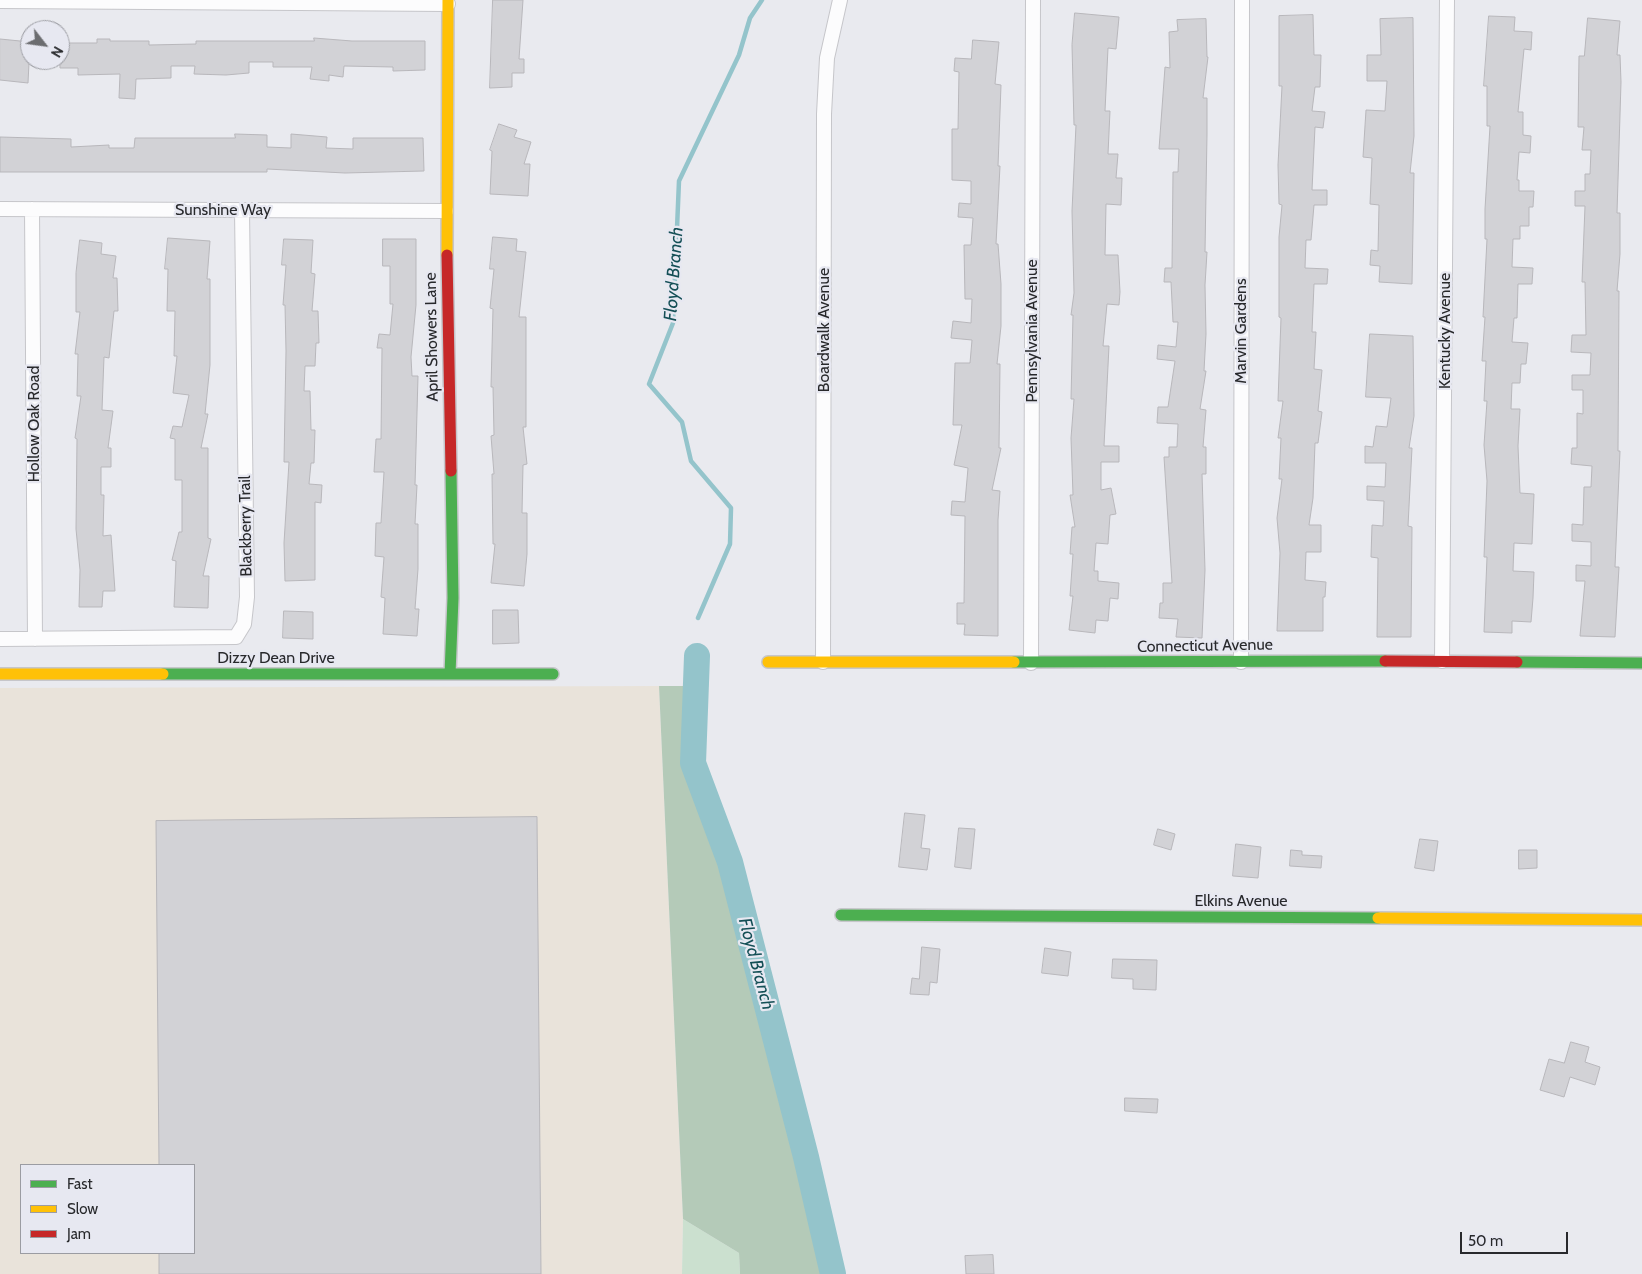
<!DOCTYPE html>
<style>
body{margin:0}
#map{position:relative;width:1642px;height:1274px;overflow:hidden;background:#e9eaef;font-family:Cabin,sans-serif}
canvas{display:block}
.legend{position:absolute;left:20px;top:1164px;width:175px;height:90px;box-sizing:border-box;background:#e7e8f1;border:1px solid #9b9ca2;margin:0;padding:6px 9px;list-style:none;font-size:15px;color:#28292c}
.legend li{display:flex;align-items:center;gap:10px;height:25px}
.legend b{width:25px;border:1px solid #9b9ca2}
.north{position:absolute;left:20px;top:20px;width:50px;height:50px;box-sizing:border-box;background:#e7e8f1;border:1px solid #9b9ca2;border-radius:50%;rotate:120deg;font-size:14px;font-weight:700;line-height:20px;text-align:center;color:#28292c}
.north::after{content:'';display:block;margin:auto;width:18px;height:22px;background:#6c6d70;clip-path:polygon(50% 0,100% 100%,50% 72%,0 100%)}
.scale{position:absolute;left:1460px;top:1232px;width:108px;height:22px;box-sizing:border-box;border:2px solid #28292c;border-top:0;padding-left:6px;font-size:15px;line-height:18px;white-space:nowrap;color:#28292c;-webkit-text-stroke:4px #e7e8f1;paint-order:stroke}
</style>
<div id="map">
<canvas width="1642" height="1274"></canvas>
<ul class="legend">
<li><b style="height:6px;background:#4caf50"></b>Fast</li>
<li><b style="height:6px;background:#ffc107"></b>Slow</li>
<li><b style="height:6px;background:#c62828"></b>Jam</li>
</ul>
<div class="north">N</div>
<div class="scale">50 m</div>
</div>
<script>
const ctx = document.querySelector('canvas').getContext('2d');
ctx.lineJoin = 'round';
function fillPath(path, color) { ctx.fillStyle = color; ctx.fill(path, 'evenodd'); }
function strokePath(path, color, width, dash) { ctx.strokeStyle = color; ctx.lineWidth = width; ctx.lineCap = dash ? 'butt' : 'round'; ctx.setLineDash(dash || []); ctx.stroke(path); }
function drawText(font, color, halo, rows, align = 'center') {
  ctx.font = font + ' Cabin,sans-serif'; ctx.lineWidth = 4.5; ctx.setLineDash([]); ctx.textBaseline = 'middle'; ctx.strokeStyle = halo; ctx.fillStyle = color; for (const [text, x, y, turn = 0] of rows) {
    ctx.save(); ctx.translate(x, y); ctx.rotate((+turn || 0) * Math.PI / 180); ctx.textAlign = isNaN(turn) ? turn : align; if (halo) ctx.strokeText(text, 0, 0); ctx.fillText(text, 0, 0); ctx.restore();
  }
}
fillPath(new Path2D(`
 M659 686 683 1219 682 1274H0V688ZM21 1165H194V1253H21Z`), '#e9e3da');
fillPath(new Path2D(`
 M683 1219 739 1253 740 1274H682Z`), '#cbe0cf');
fillPath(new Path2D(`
 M659 686H699L704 774 719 823 737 870 798 1143 813 1190 831 1274H740L739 1253 683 1219Z`), '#b4cab8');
strokePath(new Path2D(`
 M698 618 730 544 731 508 691 461 682 422 649 384 673 323 679 181 739 55 750 18 762 0`), '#94c4cb', 4.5);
strokePath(new Path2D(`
 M697 656 693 763 730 862 806 1157 833 1274`), '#94c4cb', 26);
const building = new Path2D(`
 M493 0H523L519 59H524V73H512V87L490 88Z
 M1075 13 1119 17 1116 49 1108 48 1105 111H1110L1108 154H1118L1116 178H1122L1121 205 1106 204 1105 255H1118L1120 292 1119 305 1107 304 1103 346H1109L1104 446H1119V462H1101V490L1111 488 1116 514 1110 515 1108 544 1096 543 1094 571H1098V581L1119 583 1118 599 1110 598 1108 621 1096 620 1095 633 1069 630 1073 596H1070L1073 554H1070L1072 527H1075L1070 495H1073L1071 438 1074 399H1071L1073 315H1071L1074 293 1072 211 1076 125H1074L1072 45Z
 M1313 15 1314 55H1321L1320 87H1315L1312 111 1325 112 1323 128 1315 127 1312 190H1327V205H1314L1311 240H1306L1305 268 1328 269 1327 284H1314L1312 332H1316L1314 369 1322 370 1318 411 1322 412 1318 443H1315L1313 498 1309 525H1321V552H1306L1305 580 1326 582 1325 597H1323V631H1277L1280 553 1277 518 1282 479H1279L1281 438H1278L1283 401H1278L1281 318 1279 317V237L1282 205 1279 204 1278 165 1282 86H1279V16Z
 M1489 16 1515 17 1514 31 1532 32 1531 50 1524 49 1518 112H1523V135L1531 136 1530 153 1519 152 1517 180H1519V191H1534L1533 207H1529V226H1520V239H1513L1512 267 1533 268 1532 284H1518L1517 318H1514L1512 342 1528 343 1526 364H1521L1520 383H1512L1511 409H1520L1518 446 1520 493 1534 494 1532 544 1514 543 1513 571 1534 572 1533 598 1531 622 1512 621V633L1484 632 1487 557H1484L1487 481 1484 445 1487 401H1484L1486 361H1482L1485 317H1483L1487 239H1485V209L1490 126H1487V86H1484Z
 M1413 18 1414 136 1410 173H1414L1412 284 1379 282 1380 266 1370 265 1371 250 1378 251 1379 205 1370 204 1372 158 1363 157 1366 110 1385 111 1387 81H1367V55H1381L1380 19Z
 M1588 18 1620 21 1617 55H1620L1621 82 1617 213H1620V254L1617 291H1619L1618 451H1620L1615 567H1619L1615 637 1580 636 1585 581H1576V565L1591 566V542L1572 541V524L1583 525 1584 487H1591L1592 466 1571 464 1572 448H1577V413L1583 414V390H1572V375H1590L1591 353 1571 352 1572 335H1586L1585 282H1582L1585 206H1575V191H1585V174H1590L1591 150H1582L1584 127H1578L1579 56H1584Z
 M1206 19 1207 57H1208L1203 98H1207V134L1205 252H1207L1205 285 1206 334 1204 371H1206L1200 409 1206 410 1203 447H1206V474H1202L1205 570 1202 638 1176 637 1178 619 1159 618 1160 603H1163V583H1172L1164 457H1169V447H1177L1178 424 1157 423 1158 407H1168L1175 361 1157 359 1158 345 1176 347 1178 322H1173L1171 282H1164L1165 268H1172L1173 172H1178L1179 149H1159L1165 67 1170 68 1169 32 1178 31 1177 20Z
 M314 38 352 41H425V70L393 71V67L344 66 343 77 329 75V81L310 79 312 67H273V62H249V73L226 75 194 74 195 66H171V78L136 79 135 99 119 98 120 74 78 75V68H60V43H97V39H110V41H149V45L196 44V41H314Z
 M0 39 30 42 28 83 0 80Z
 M973 40 999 42 995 84 1001 85 998 166H1000L996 244H998L1001 284V326L997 364H1000L999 448H1001L992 490 1000 491 998 520V636L964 635 965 624H957V603H964L965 516 951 515 952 501 965 502 968 468 954 465 962 425H953L955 363H970L972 340 951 338 953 321 971 323 972 299H965L964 245H971L973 218 958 217 959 203 971 204V181L952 180V129H958L959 72 954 71 955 58 971 59Z
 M499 124 517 130 514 137 531 142 524 164H530L528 196 490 194 492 151 490 150Z
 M235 134 267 135V147L291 148V134L327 137 326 148 353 149V138H423L424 171 345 173 267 169V172H0V137L71 139V147L109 145V148H134L135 138H235Z
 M493 237 517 239 516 251 526 252 519 317H526V427H523L527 464 523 465 522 513H527V554L524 586 491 583 495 544H493L492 474H494L491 436 494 435 493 387H491L493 309 490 308 494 269H490Z
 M168 238 210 241 207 279H210V365L205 414H208L201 448H208V538L211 539 203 576H209L208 608 174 607 176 561 172 560 179 532H182V480H175V439L170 438 173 426 182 427 189 395 173 393 177 356H174L175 311H167L168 269H165Z
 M284 239 313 240 311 273 315 274 312 311H318L319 343H316L315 366H305L304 391H310L311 430H315L314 463H311L309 484 322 485 321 503 315 502V580L285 581 284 543 289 462H284L286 351 285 305H283L286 265H282Z
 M383 239H416V305L411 357 412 376H418L415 485H417L415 524H418V569L415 609H419L417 636 383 634 385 598 381 597 384 557 375 556 376 523H381L384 472H374L376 439H381L382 348H377L379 334 390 335 393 304H390V266H383Z
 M80 240 102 243 101 254 116 256 113 278H117L118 311H114L109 358 104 357 102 410 113 411 108 448H111V467H101V495H104L103 536 111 535 115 591H103L102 607H79L80 570 76 529 77 439 75 438 81 396H77L78 354H75L80 312H76V273Z
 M1370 334 1413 336 1414 416 1409 448H1412L1408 526 1412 527 1411 637H1377L1378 558 1371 557 1372 525 1383 526 1384 501 1367 500V486L1385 487 1386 463H1365V446L1373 447 1376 426 1387 427 1391 398 1366 397Z
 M493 610H518L519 643 493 644Z
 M284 611 313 612V639L283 638Z
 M905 813 925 815 921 848 930 849 927 870 899 867Z
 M537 817 541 1274H159V1253H194V1165H159L156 821Z
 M959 828 975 829 971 869 955 867Z
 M1158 829 1175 834 1171 850 1154 845Z
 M1420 839 1438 841 1434 871 1415 868Z
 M1236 844 1261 847 1258 878 1233 876Z
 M1291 850 1302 851V855L1322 856 1321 868 1290 866Z
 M1519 850H1537V868L1519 869Z
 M922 947 940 949 937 983 930 982 929 995 910 994 912 978 919 979Z
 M1045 948 1071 952 1068 976 1042 973Z
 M1113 959 1157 960 1156 990 1133 989V979L1112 978Z
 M1571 1042 1589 1047 1585 1062 1600 1067 1595 1085 1570 1077 1564 1097 1540 1090 1549 1059 1564 1063Z
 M1125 1098 1158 1099 1157 1113 1125 1111Z
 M993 1255 994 1274H966L965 1256Z`);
fillPath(building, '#d2d2d6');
strokePath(building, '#b8b7bb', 1);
const street = new Path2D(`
 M0 1 448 4
 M0 209 446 211
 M32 209 35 639
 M0 639 236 637 244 624 247 597 242 210
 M1442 661 1447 0
 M823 662 824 114 827 58 840 0
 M1241 662 1242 0
 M1031 663 1033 0`);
const fast = new Path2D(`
 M1014 662 1385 661
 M1517 662 1642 663
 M163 674H553
 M450 674 453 598 451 471
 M841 915 1378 918`);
const slow = new Path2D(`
 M447 255 448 0
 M768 662H1014
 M0 674H163
 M1378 918 1642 920`);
const jam = new Path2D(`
 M447 255 451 471
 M1385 661 1517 662`);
strokePath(street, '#c6c6ca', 16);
strokePath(fast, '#c6c6ca', 14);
strokePath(slow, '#c6c6ca', 14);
strokePath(jam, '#c6c6ca', 14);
strokePath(street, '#fcfcfd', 14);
strokePath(fast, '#4caf50', 11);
strokePath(slow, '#ffc107', 11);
strokePath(jam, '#c62828', 11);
drawText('16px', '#28292c', '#e7e8f1', [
 ["Sunshine Way",223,210],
 ["Boardwalk Avenue",824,330,-90],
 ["Pennsylvania Avenue",1032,331,-90],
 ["Marvin Gardens",1241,331,-90],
 ["Kentucky Avenue",1445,331,-90],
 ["April Showers Lane",432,337,-91],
 ["Hollow Oak Road",34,424,-90],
 ["Blackberry Trail",246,526,-91],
 ["Connecticut Avenue",1205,646,-1],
 ["Dizzy Dean Drive",276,658],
 ["Elkins Avenue",1241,901]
]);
drawText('italic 18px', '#144f56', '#e7e8f1', [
 ["Floyd Branch",674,274,-86],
 ["Floyd Branch",756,964,75]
]);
</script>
